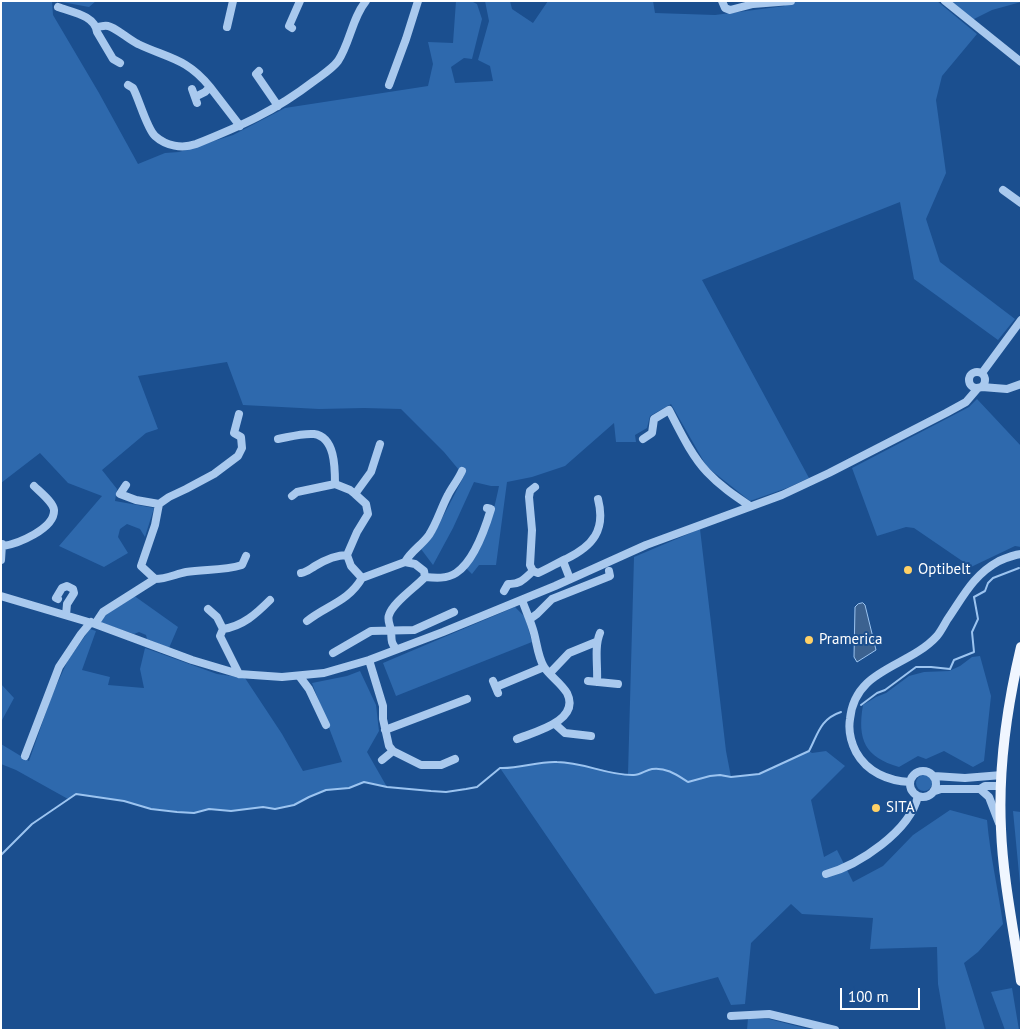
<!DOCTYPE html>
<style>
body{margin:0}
#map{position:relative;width:1022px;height:1031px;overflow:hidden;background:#1b4f8f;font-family:"PT Sans",sans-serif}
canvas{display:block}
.frame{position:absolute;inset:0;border:2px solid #fff;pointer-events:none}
.scale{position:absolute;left:840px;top:988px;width:80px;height:22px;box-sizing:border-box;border:2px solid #fff;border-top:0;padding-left:6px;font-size:15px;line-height:18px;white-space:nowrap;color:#fff;-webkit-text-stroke:4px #1b4f8f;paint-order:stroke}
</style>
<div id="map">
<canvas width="1022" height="1031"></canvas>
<div class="frame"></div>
<div class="scale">100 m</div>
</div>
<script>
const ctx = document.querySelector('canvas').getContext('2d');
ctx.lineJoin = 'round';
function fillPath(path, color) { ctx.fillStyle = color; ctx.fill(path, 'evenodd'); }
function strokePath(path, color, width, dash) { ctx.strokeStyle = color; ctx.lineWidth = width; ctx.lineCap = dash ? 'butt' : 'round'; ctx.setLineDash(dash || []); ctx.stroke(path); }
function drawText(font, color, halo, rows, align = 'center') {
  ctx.font = font + ' "PT Sans",sans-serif'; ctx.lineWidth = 4; ctx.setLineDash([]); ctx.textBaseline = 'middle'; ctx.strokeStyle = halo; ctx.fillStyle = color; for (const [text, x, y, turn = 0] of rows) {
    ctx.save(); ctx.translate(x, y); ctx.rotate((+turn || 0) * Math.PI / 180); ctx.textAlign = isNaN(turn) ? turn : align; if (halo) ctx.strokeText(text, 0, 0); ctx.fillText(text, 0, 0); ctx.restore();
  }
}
fillPath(new Path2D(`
 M1 1H52L53 15 99 93 138 164 165 153 179 152 233 135 285 108 428 86 433 64 428 42 453 43 456 1H471L477 4 482 19 472 59 464 58 451 67 455 83 493 81 490 66 478 60 489 21 485 1H510L512 9 533 23 548 1H653L655 13 715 15 785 6 778 1H937L977 34 942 76 936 100 946 173 926 219 940 262 1015 319 998 340 914 279 900 202 702 280 809 478 787 488 750 501 707 467 671 404 650 416 647 428 635 435 636 442H616L614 423 565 466 532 477 507 482 496 565H479L472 574 466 568C486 539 492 520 499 486H491L474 482 453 528 433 565 421 549 434 534 464 476 444 452 401 409 364 408 319 409 243 405 227 362 138 376 158 429 146 433 102 470 117 489 115 501 154 508 145 537 140 529 127 524 120 529 118 537 128 553 104 567 59 546 102 496 68 483 40 453 1 483Z
 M56 1H96L89 7Z
 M951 1H1021V2L992 10 972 20Z
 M977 399 1021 446V547L1015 546 971 567 914 528 906 527 877 536 852 468 969 407Z
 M700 529 726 751 731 777 759 774 809 751 812 753 826 751 845 766 811 800 824 857 837 850 853 882 883 866 913 835 950 810 987 820C990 855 998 889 1003 924L978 952 964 963 985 1030H946L938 984 937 947 870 949 873 918 802 914 791 904 751 943 745 1004 731 1005 718 977 655 994 500 768C520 769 538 761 558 762 582 763 604 772 628 774L634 557Z
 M133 595 178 627 169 648 147 639 146 635 139 632 134 634 99 622 109 610Z
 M515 607 525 617 532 642 396 696 383 663Z
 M90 629 96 631 82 670 110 677 108 685 144 688 140 669 145 648 217 674 245 678 282 734 303 771 342 762 312 683 347 676 360 671 376 705 379 731 367 752 387 787 363 782 349 788 326 791 309 797 294 805 275 809 263 807 231 811 209 809 194 813 151 809 124 801 77 794 68 799 16 770 1 764V744L29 761 52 695 68 660Z
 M980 656 991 696 984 761 973 767 944 751 926 759 918 756 899 767C865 757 857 740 863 705L876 697 886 693 909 676 924 672 949 671 960 666 972 657Z
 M1 684 14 698 1 722Z
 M916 783a8 8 0 1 1 16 0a8 8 0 1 1-16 0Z
 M1013 811 1021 812V891L1020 884Z
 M1012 988 1019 1030H1005L991 992Z
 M748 1018 769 1019 812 1030H747Z`), '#2e69ad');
const water = new Path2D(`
 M863 603 865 605 876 650 857 662 854 657 855 607 858 604Z`);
fillPath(water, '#3c6290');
strokePath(water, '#9cc4f0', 1);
strokePath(new Path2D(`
 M861 705 877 693 885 690 916 667H931L950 669 954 660 974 652 972 632 978 619 974 597 985 591 988 583 993 578 1019 568
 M1 855 32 824 76 794 124 801 151 809 177 812 194 813 209 809 231 811 263 807 275 809 294 805 309 797 326 790 349 788 364 782 387 787 431 791 446 792 466 789 477 787 500 768C519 769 538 761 557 762 584 762 608 776 634 775 640 775 646 770 652 769 666 767 677 775 688 782L710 776 720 775 731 777 759 774 809 751C818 734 820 719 841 712`), '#9cc4f0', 2);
strokePath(new Path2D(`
 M722 1 725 8 730 10 753 4 791 1
 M945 1 1021 62
 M58 7C71 12 95 15 97 32L113 59 120 63
 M96 27C100 27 104 25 108 26 115 27 129 40 138 44 167 58 187 58 210 87
 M227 27 233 1
 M292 28 289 26 300 1
 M259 71 256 74 278 106
 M128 85 133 88C139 99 147 129 155 136 166 146 182 149 196 144 241 126 275 111 314 81 322 75 332 69 338 61 350 43 352 18 366 1
 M389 85 406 39 418 1
 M192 89 197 103
 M195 97 205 92 210 87 240 126
 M1003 190 1021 203
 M969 380a8 8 0 1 1 16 0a8 8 0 1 1-16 0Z
 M982 373 1021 320
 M982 387 1007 389 1021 384
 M278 439C289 437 302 433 314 434 335 437 335 467 335 484L297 492 292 496
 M643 439 652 433 654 419 669 410C680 431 691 455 707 472 720 486 735 496 750 506
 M335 484 350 490 355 494 371 472 380 444
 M126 485 120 494 136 500 159 504
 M535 487 530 491 529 497 532 530 530 565 533 571 538 573C548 569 557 563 566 559 593 546 606 530 598 499
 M3 546C17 544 55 529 54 510 53 502 40 492 34 486
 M1 560 2 544
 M563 561 570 579
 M405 562C411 551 422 545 429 535 437 523 441 508 448 495 452 487 458 480 462 471
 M301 573C307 572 310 569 315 566 325 560 335 555 347 555L357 532 368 514 366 504 355 494
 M425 577C435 578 447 579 456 573 473 562 485 529 491 509L487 508
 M362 578 405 562 415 564 424 571 425 577C416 587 393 602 389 615 387 620 390 625 391 630 392 640 390 641 396 649
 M155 579C166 579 176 574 186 572 205 569 223 571 242 565L246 556
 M504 591 508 584C520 585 525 578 533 571
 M1 596 95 624 192 660 239 674 282 677 324 673 369 660 443 632 555 586 646 545 782 495 829 473 946 413 966 402 978 388
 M58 599 56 598 62 588 67 586 73 589 74 593 67 604 66 615
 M208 609 217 617 223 629
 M530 619 537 614 552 599 610 576 609 571
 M307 621C327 605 348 602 362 578L351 566 347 555
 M95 624 103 612 155 579 141 566 155 525 159 504 169 497 186 489 214 474 238 456 242 448 241 437 234 433 239 414
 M333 653 371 631 414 630 454 612
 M369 660 383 706V719L389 746 393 751 421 765H441L455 759
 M550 673 569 653 596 642
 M239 674 220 636 223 629C243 626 256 614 270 600
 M300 677 309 689 326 725
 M493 681 498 693
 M588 681 618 684
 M597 682C598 666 594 647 600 633
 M496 687 544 667
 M555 724 565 733 591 736
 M385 730 467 699
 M517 739C534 732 581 721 567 693 561 683 550 676 544 667 538 657 537 644 534 633 531 622 526 611 522 600
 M25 756 59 667 81 634 91 622
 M382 760 393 751
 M910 784a13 13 0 1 1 26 0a13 13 0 1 1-26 0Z
 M934 776 965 778 1002 775
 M910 782C888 781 867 772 856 752 851 742 848 731 850 719 855 668 908 668 937 636 941 631 944 625 947 620 963 597 973 575 999 561 1006 558 1013 555 1021 554
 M980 789 989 797 999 823
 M935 791 941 789H980L985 786H1001
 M826 874C859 865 910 831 918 796
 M731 1016 769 1014 835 1030`), '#a9c9ee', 8);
strokePath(new Path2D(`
 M1021 647C1007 706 998 769 1001 829 1003 880 1014 931 1021 981`), '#f0f6ff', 10);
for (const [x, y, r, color] of [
 [908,570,5,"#ffd166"],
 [809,640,5,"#ffd166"],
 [876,808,5,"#ffd166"]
]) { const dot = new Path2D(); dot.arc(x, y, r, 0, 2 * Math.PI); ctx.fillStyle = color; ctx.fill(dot); strokePath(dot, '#1b4f8f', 2); }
drawText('15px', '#fff', '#1b4f8f', [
 ["Optibelt",918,570],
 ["Pramerica",819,640],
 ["SITA",886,808]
], 'left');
</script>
